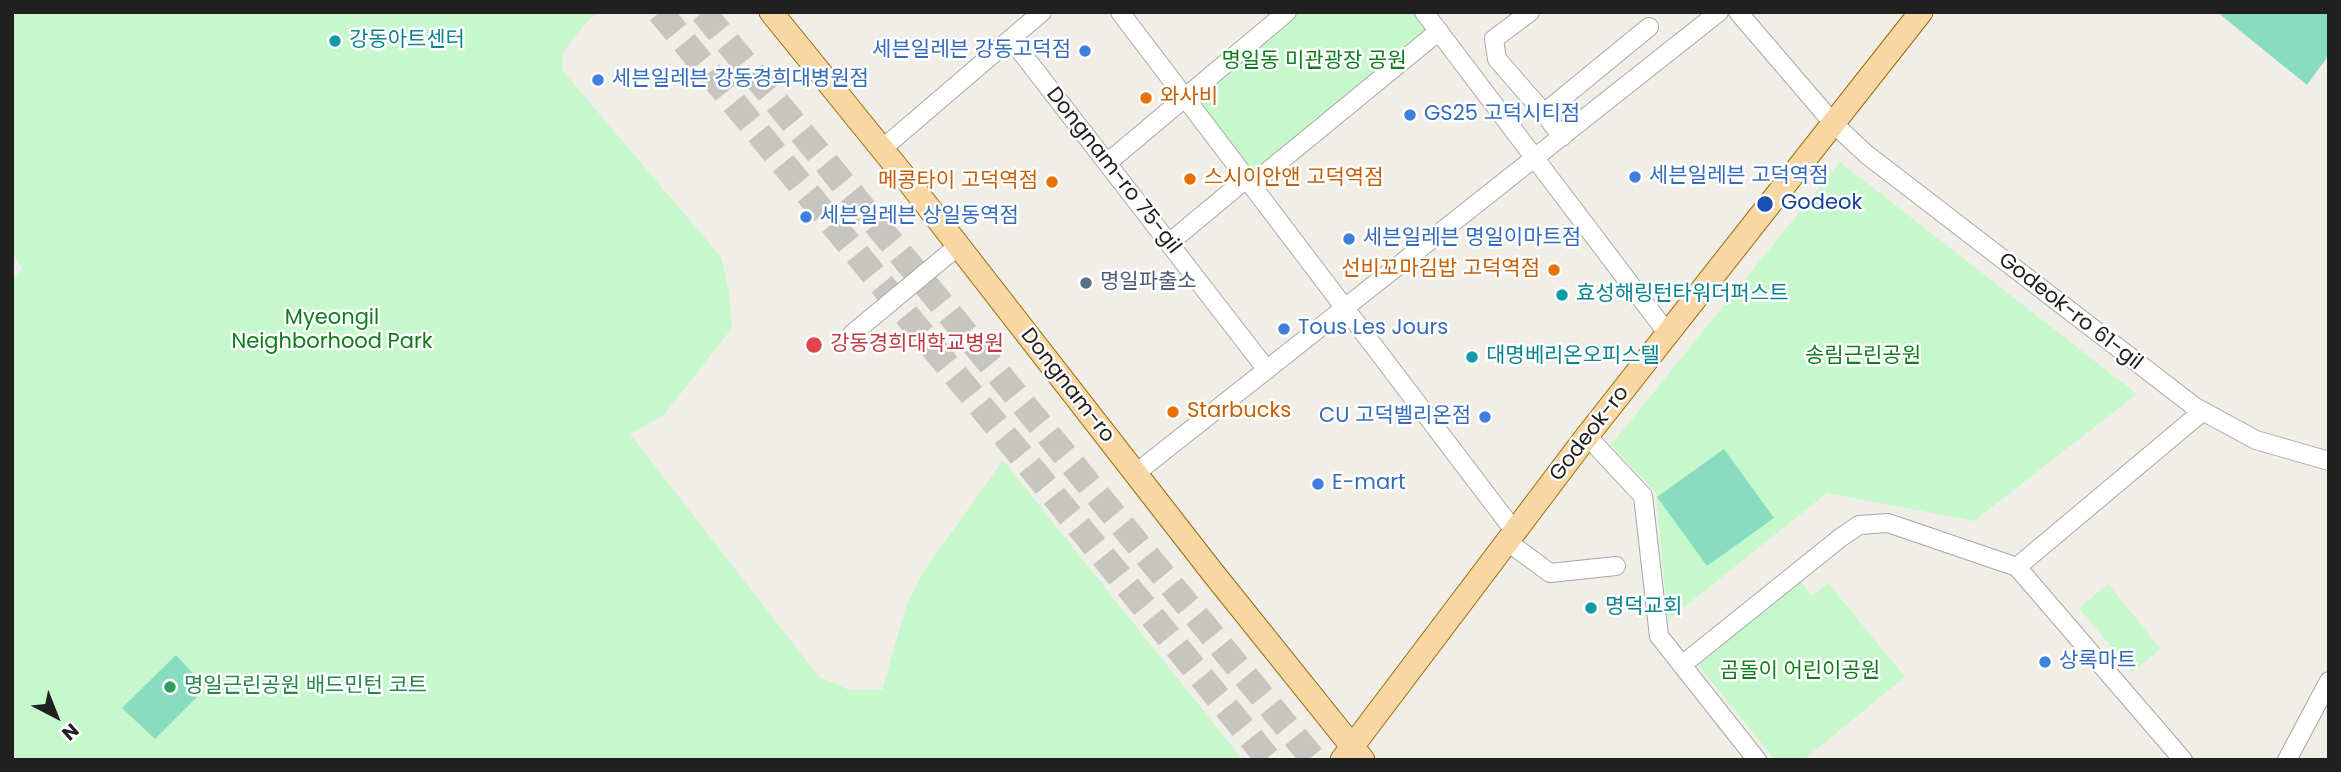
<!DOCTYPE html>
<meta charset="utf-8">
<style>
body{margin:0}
#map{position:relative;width:2341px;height:772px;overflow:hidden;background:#f0eee7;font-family:Poppins,sans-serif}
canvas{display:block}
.frame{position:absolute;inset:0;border:14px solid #202020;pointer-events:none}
.north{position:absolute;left:21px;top:681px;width:70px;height:70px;-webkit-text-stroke:5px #fff;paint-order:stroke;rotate:138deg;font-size:19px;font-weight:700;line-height:28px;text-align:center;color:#202020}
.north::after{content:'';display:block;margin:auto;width:24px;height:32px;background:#202020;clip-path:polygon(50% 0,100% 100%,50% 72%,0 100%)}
</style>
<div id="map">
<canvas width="2341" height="772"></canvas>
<div class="frame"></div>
<div class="north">N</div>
</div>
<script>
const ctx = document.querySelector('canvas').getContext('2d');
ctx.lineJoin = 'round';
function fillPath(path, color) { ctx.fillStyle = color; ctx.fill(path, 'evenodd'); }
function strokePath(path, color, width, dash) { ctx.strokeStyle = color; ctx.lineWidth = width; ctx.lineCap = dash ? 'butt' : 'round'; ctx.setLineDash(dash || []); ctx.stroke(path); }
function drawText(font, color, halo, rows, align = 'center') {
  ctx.font = font + ' Poppins,"Noto Sans KR",sans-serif'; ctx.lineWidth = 5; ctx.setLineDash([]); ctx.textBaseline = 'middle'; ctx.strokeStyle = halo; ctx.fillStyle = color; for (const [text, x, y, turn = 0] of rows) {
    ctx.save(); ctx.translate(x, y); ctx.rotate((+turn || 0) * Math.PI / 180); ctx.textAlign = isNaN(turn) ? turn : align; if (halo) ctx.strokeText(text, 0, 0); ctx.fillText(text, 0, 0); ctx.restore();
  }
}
fillPath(new Path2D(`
 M12 12H598L584 25 563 52 562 70 721 257 729 293 732 328 664 415 630 434 819 677 849 690H882L906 606 924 571 1003 460 1243 760H12V282L22 269 12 252Z
 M1299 12H1417L1430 30 1253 175 1194 99Z
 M1840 162 2137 394 1974 521 1827 493 1668 620 1656 493 1611 445Z
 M1800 581 1812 596 1828 583 1905 677 1803 760H1775L1698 665Z
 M2108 584 2161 649 2132 672 2079 608Z`), '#c7f8cc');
fillPath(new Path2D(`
 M2217 12H2329V55L2307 85Z
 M1724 449 1774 518 1707 566 1657 497Z
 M176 655 197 678V697L155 739 122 708Z`), '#88dcbf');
strokePath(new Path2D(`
 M660 12 1269 760
 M703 12 1314 760`), '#c6c5bf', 26, [26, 13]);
const minor = new Path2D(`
 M1120 12 1515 532
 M1424 12 1668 334
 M1530 12 1494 39 1497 59 1544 113
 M1738 12 1833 123 1866 154 2195 407 2256 440 2329 461
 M1011 39 1267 370
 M1562 137 1544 113 1649 27
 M882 149 1042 12
 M1107 163 1287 12
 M1251 185 1439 31
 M1169 243 1246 179
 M852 334 958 246
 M1587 436 1643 496 1659 636 1757 760
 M1136 473 1719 12
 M1508 542 1550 573 1616 566
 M1682 665 1840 538 1859 525 1888 523 2017 567
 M2183 760 2017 567 2203 411
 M2287 760 2329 681`);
const major = new Path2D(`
 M771 12 908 181 1213 573 1363 760
 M1342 760 1587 436 1921 12`);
strokePath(minor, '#a7a7a7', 20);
strokePath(major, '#976c05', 25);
strokePath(minor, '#fff', 18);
strokePath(major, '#f9d7a4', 23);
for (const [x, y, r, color] of [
 [335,41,7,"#0f9aa8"],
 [1085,51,7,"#3f7fe0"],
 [598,80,7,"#3f7fe0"],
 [1146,98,7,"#e8710a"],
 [1410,115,7,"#3f7fe0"],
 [1635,177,7,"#3f7fe0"],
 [1190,179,7,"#e8710a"],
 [1052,182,7,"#e8710a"],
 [1765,204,9,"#1a4fb4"],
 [806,217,7,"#3f7fe0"],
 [1349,239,7,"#3f7fe0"],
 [1554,270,7,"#e8710a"],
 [1086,283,7,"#5c6f8a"],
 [1562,295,7,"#0f9aa8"],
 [1284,329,7,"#3f7fe0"],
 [814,345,9,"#e0444e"],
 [1472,357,7,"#0f9aa8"],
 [1173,412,7,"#e8710a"],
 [1485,417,7,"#3f7fe0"],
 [1318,484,7,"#3f7fe0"],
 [1591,608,7,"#0f9aa8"],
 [2045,662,7,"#3f7fe0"],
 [170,687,7,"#2e9e5b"]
]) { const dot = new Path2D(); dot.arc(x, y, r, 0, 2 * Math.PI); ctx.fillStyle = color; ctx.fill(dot); strokePath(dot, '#fff', 2.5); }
drawText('21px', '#0d838f', '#fff', [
 ["강동아트센터",349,41],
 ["효성해링턴타워더퍼스트",1576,295],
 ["대명베리온오피스텔",1486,357],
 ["명덕교회",1605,608]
], 'left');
drawText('21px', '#366cbe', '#fff', [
 ["세븐일레븐 강동고덕점",1071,51,"right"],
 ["세븐일레븐 강동경희대병원점",612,80],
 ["GS25 고덕시티점",1424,115],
 ["세븐일레븐 고덕역점",1649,177],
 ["세븐일레븐 상일동역점",820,217],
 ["세븐일레븐 명일이마트점",1363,239],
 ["Tous Les Jours",1298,329],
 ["CU 고덕벨리온점",1471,417,"right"],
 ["E-mart",1332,484],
 ["상록마트",2059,662]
], 'left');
drawText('21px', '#107d1d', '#fff', [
 ["명일동 미관광장 공원",1314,62],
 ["Myeongil",332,319],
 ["Neighborhood Park",332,343],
 ["송림근린공원",1863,357],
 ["곰돌이 어린이공원",1800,672]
]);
drawText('21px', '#c56008', '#fff', [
 ["와사비",1160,98],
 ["스시이안앤 고덕역점",1204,179],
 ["메콩타이 고덕역점",1038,182,"right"],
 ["선비꼬마김밥 고덕역점",1540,270,"right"],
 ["Starbucks",1187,412]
], 'left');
drawText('21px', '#202020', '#fff', [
 ["Dongnam-ro 75-gil",1113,171,52],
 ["Godeok-ro 61-gil",2070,312,38],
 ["Dongnam-ro",1067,386,52],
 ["Godeok-ro",1590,434,-52]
]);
drawText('21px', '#164399', '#fff', [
 ["Godeok",1781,204]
], 'left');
drawText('21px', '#4e5e75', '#fff', [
 ["명일파출소",1100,283]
], 'left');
drawText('21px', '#be3a42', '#fff', [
 ["강동경희대학교병원",830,345]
], 'left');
drawText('21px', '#27864d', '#fff', [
 ["명일근린공원 배드민턴 코트",184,687]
], 'left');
</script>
